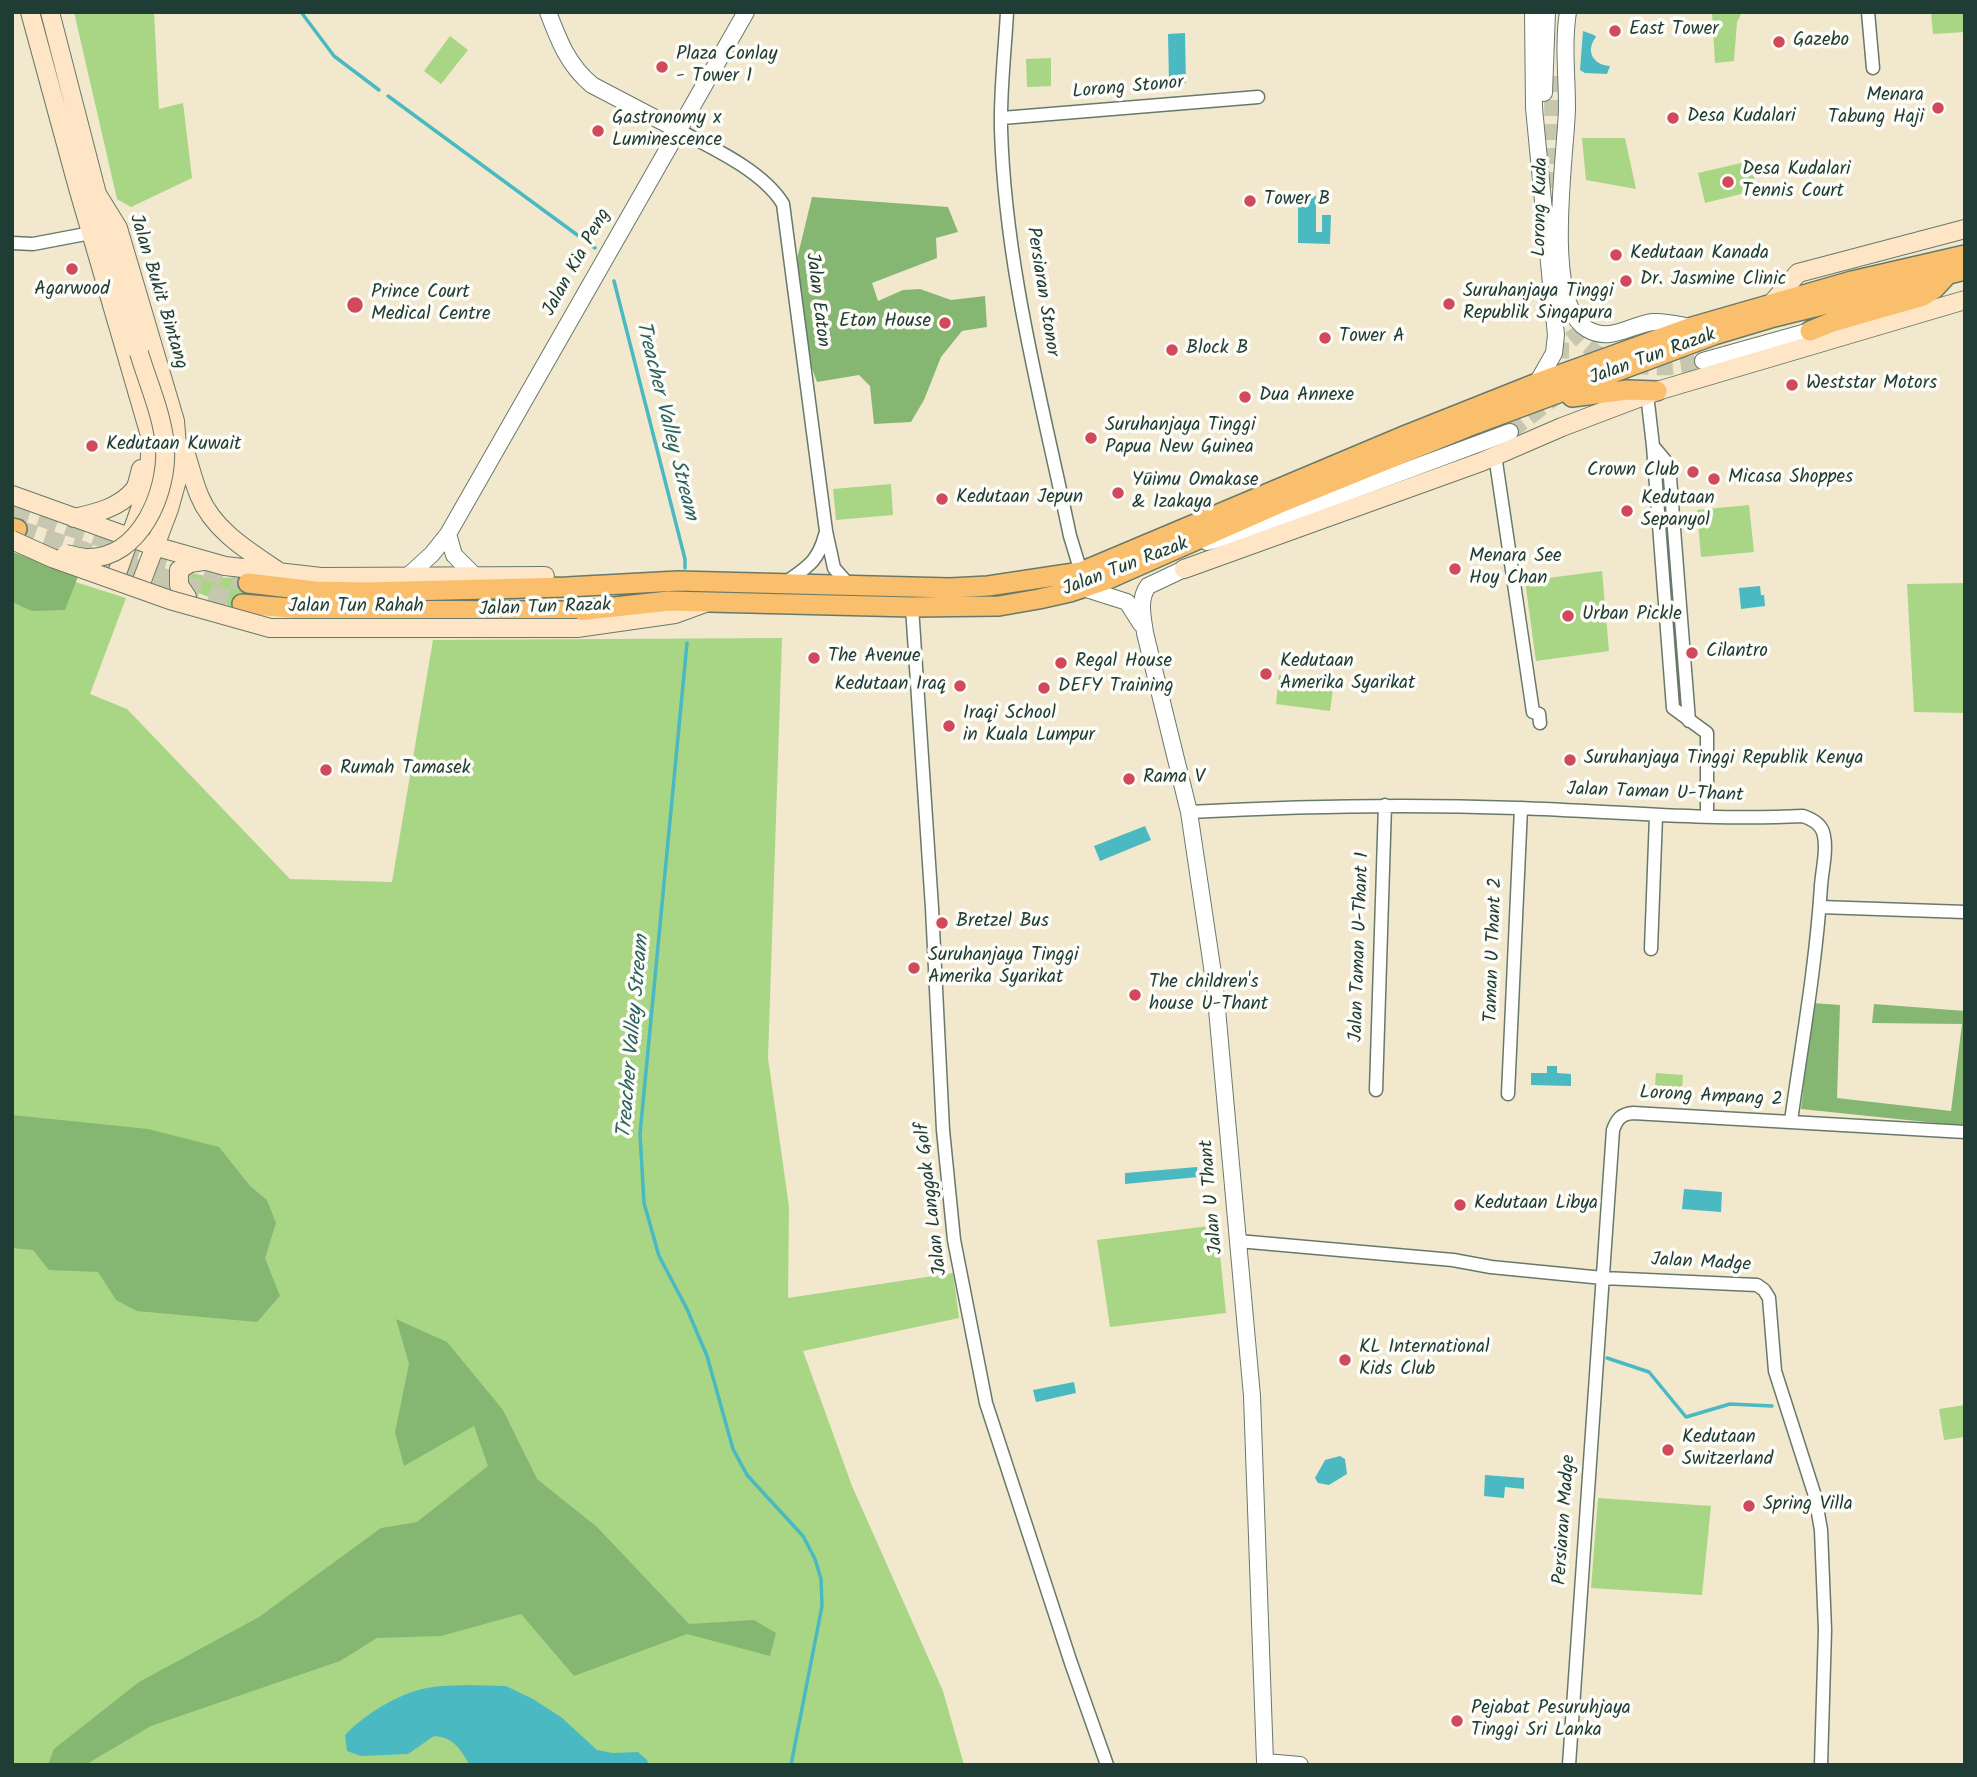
<!DOCTYPE html>
<meta charset="utf-8">
<style>
body{margin:0}
#map{position:relative;width:1977px;height:1777px;overflow:hidden;background:#f1e8ce;font-family:Kalam,sans-serif}
canvas{display:block}
.frame{position:absolute;inset:0;border:14px solid #1f3d34;pointer-events:none}
</style>
<div id="map">
<canvas width="1977" height="1777"></canvas>
<div class="frame"></div>
</div>
<script>
const ctx = document.querySelector('canvas').getContext('2d');
ctx.lineJoin = 'round';
function fillPath(path, color) { ctx.fillStyle = color; ctx.fill(path, 'evenodd'); }
function strokePath(path, color, width, dash) { ctx.strokeStyle = color; ctx.lineWidth = width; ctx.lineCap = dash ? 'butt' : 'round'; ctx.setLineDash(dash || []); ctx.stroke(path); }
function drawText(font, color, halo, rows, align = 'center') {
  ctx.font = font + ' Kalam,sans-serif'; ctx.lineWidth = 7; ctx.setLineDash([]); ctx.textBaseline = 'middle'; ctx.strokeStyle = halo; ctx.fillStyle = color; for (const [text, x, y, turn = 0] of rows) {
    ctx.save(); ctx.translate(x, y); ctx.rotate((+turn || 0) * Math.PI / 180); ctx.textAlign = isNaN(turn) ? turn : align; if (halo) ctx.strokeText(text, 0, 0); ctx.fillText(text, 0, 0); ctx.restore();
  }
}
fillPath(new Path2D(`
 M74 12H154L159 109 183 103 192 178 131 207 117 199Z
 M1712 12H1742L1737 22 1734 61 1715 63Z
 M1931 12H1965V32L1933 34Z
 M450 36 468 50 441 84 424 71Z
 M1051 58V86L1027 87 1026 59Z
 M1582 138H1625L1636 189 1586 180Z
 M1750 161 1757 190 1705 203 1698 173Z
 M891 484 893 515 836 520 833 489Z
 M1749 505 1754 552 1701 557 1697 510Z
 M12 562 126 598 90 694 127 709 290 879 392 882 433 640 782 638 768 1058 789 1207 788 1298 953 1273 959 1318 803 1351 852 1486 943 1691 964 1765H12Z
 M1602 571 1609 651 1536 661 1525 581Z
 M191 573 216 578 247 577 238 615 231 612 226 603 221 601 187 589V575Z
 M1965 583V713L1914 712 1907 584Z
 M1279 675 1334 682 1330 711 1276 704Z
 M1656 1073 1683 1075 1681 1100 1654 1098Z
 M1217 1225 1226 1313 1110 1327 1097 1240Z
 M1965 1405V1437L1944 1440 1939 1409Z
 M1598 1498 1711 1506 1702 1595 1591 1588Z`), '#a8d684');
fillPath(new Path2D(`
 M812 197 948 207 958 232 936 238 937 258 872 283 878 301 903 290 920 289 951 300 985 296 987 327 962 331 941 357 924 400 911 422 874 424 870 386 859 375 817 382 809 360 797 259Z
 M12 552 79 574 65 610 32 611 12 602Z
 M1813 1003 1840 1005 1837 1098 1951 1111 1962 1024 1872 1023 1874 1004 1965 1011V1126L1801 1109Z
 M12 1115 148 1129 219 1147 250 1186 267 1200 276 1223 265 1258 280 1296 257 1322 137 1311 116 1300 98 1272 49 1270 33 1250 12 1248Z
 M396 1319 447 1342 503 1410 537 1479 597 1527 689 1624 754 1620 776 1633 770 1656 687 1634 574 1676 521 1614 441 1636 377 1638 340 1661 151 1726 85 1765H48L54 1749 139 1682 259 1617 381 1528 417 1522 488 1466 474 1426 404 1466 395 1432 409 1364Z`), '#86b772');
fillPath(new Path2D(`
 M1583 31 1594 35 1596 37C1585 51 1593 65 1610 66L1607 74 1585 73 1580 70Z
 M1185 33 1186 83H1169L1168 34Z
 M1298 196H1316V232H1322V215H1331L1330 244 1298 243Z
 M1760 586 1761 595H1764L1765 606 1741 609 1739 588Z
 M1145 826 1151 840 1100 861 1094 846Z
 M1547 1066H1557V1073L1571 1074V1086L1531 1085V1073H1547Z
 M1197 1167 1198 1177 1125 1184V1173Z
 M1684 1189 1722 1192 1721 1212 1682 1209Z
 M1074 1382 1076 1393 1036 1402 1033 1390Z
 M1340 1456 1345 1459 1347 1474 1329 1485 1318 1483 1315 1478 1325 1460Z
 M1485 1475 1524 1478V1489L1505 1487 1504 1498 1484 1496Z
 M467 1685 506 1686 533 1699 561 1717 597 1750 613 1753 638 1752 647 1760 649 1765H470C459 1748 455 1738 434 1736L408 1754 361 1756 347 1751 345 1735C366 1713 402 1691 433 1687 444 1685 456 1686 467 1685Z`), '#4ab9c2');
strokePath(new Path2D(`
 M301 12 334 56 379 90
 M388 96 595 248
 M614 281 685 559V568
 M687 643 640 1134 644 1203 659 1256 687 1309 707 1356 733 1449 747 1475 803 1536 815 1559 821 1579 822 1606 791 1765
 M1607 1358 1649 1372 1686 1417 1730 1404 1772 1406`), '#4ab9c2', 3.5);
strokePath(new Path2D(`
 M1552 76 1553 225
 M1555 284C1558 315 1581 352 1612 359
 M1633 365C1659 369 1679 368 1703 361
 M1510 432 1553 399 1561 374V335`), '#c7c6af', 16, [16, 8]);
strokePath(new Path2D(`
 M12 507 137 550 248 583
 M17 529 242 604`), '#c7c6af', 19, [19, 10]);
const minor = new Path2D(`
 M1007 12C1005 51 1000 90 1001 129 1005 267 1042 402 1070 536L1081 572
 M1868 12 1873 68
 M1002 118 1258 97
 M678 130C711 147 763 171 783 204L826 531 834 568 849 585
 M12 243 33 244 91 233
 M1647 394 1653 446 1673 708 1707 733V817
 M1653 446 1669 465 1689 721
 M1495 455 1533 712 1539 714 1540 723
 M785 583C807 567 818 562 825 535
 M912 607 932 908 943 1130 954 1240 986 1403 1071 1663 1107 1765
 M1189 812C1298 806 1407 804 1517 808 1613 811 1707 821 1803 816 1812 819 1820 823 1823 832 1828 848 1822 870 1821 886 1816 965 1802 1043 1791 1121
 M1820 907 1965 912
 M1651 949 1656 816
 M1376 1090 1385 805
 M1508 1094 1521 808
 M1238 1241 1453 1260 1491 1267 1603 1278 1757 1285 1764 1290 1769 1298 1775 1371 1815 1496 1821 1530 1825 1630 1821 1765
 M1569 1765 1613 1130C1617 1119 1621 1114 1633 1113L1965 1132`);
const tertiary = new Path2D(`
 M548 12C559 41 568 65 592 85L678 130
 M1533 12 1534 108 1556 335 1554 353 1537 383
 M1568 12C1563 43 1567 76 1567 108 1566 156 1542 302 1587 329 1611 343 1629 325 1653 322 1665 321 1679 325 1690 327
 M1544 93 1547 12
 M1703 361 1810 331
 M448 534 454 555 475 576
 M1207 542 1228 537 1510 432
 M1184 569 1148 586C1138 600 1143 617 1145 633L1189 812 1215 987 1252 1396 1265 1762 1300 1765
 M407 577 432 554 448 534 746 12
 M1083 588 1127 602 1141 624`);
const secondary = new Path2D(`
 M30 12 78 188 151 439 148 487 116 576
 M50 12 97 194 118 228 175 421 179 473 169 509 141 583
 M98 201 101 220 139 353
 M1772 303 1798 273 1965 229
 M184 448C189 463 193 480 199 495 213 530 248 551 278 571
 M12 495 154 546 225 566 321 577 545 576
 M74 518C96 513 119 508 134 490 138 485 139 475 141 469
 M1184 569 1481 462 1562 427 1657 391 1965 300
 M187 597 179 585V570L190 563 203 561
 M243 613 260 618H316
 M577 628 675 614 705 603`);
const primary = new Path2D(`
 M1810 331 1832 322 1923 296 1934 289 1947 275
 M1572 397 1627 390 1657 391
 M12 528 17 529
 M248 583 315 591 366 592 567 587 678 581 950 588 988 586 1081 572 1404 436 1537 383 1692 327 1852 281 1965 255
 M242 604 312 610 578 611 669 601 912 607 999 606 1039 599 1070 592 1106 580 1278 504 1475 424 1714 335 1774 317 1965 270`);
strokePath(minor, '#68796a', 15);
strokePath(tertiary, '#68796a', 18);
strokePath(secondary, '#68796a', 20);
strokePath(primary, '#68796a', 22);
strokePath(minor, '#fff', 12);
strokePath(tertiary, '#fff', 16);
strokePath(secondary, '#fde5c5', 18);
strokePath(primary, '#f9bf6d', 19);
const secondaryBridge = new Path2D(`
 M12 540 52 558 170 600 270 628H577
 M66 554C72 555 80 558 87 558 140 559 168 492 165 447 163 416 148 383 139 353`);
strokePath(secondaryBridge, '#68796a', 20, []);
strokePath(secondaryBridge, '#fde5c5', 18);
for (const [x, y, r, color] of [
 [1615,31,7,"#d1495b"],
 [1779,42,7,"#d1495b"],
 [662,67,7,"#d1495b"],
 [1938,108,7,"#d1495b"],
 [1673,118,7,"#d1495b"],
 [598,131,7,"#d1495b"],
 [1728,182,7,"#d1495b"],
 [1250,201,7,"#d1495b"],
 [1616,255,7,"#d1495b"],
 [72,269,7,"#d1495b"],
 [1626,281,7,"#d1495b"],
 [1449,304,7,"#d1495b"],
 [355,305,9,"#d1495b"],
 [945,323,7,"#d1495b"],
 [1325,338,7,"#d1495b"],
 [1172,350,7,"#d1495b"],
 [1792,385,7,"#d1495b"],
 [1245,397,7,"#d1495b"],
 [1091,438,7,"#d1495b"],
 [92,446,7,"#d1495b"],
 [1693,472,7,"#d1495b"],
 [1714,479,7,"#d1495b"],
 [1118,493,7,"#d1495b"],
 [942,499,7,"#d1495b"],
 [1627,511,7,"#d1495b"],
 [1455,569,7,"#d1495b"],
 [1568,616,7,"#d1495b"],
 [1692,653,7,"#d1495b"],
 [814,658,7,"#d1495b"],
 [1061,663,7,"#d1495b"],
 [1266,674,7,"#d1495b"],
 [960,686,7,"#d1495b"],
 [1044,688,7,"#d1495b"],
 [949,726,7,"#d1495b"],
 [1570,760,7,"#d1495b"],
 [326,770,7,"#d1495b"],
 [1129,779,7,"#d1495b"],
 [942,923,7,"#d1495b"],
 [914,968,7,"#d1495b"],
 [1135,995,7,"#d1495b"],
 [1460,1205,7,"#d1495b"],
 [1345,1360,7,"#d1495b"],
 [1668,1450,7,"#d1495b"],
 [1749,1506,7,"#d1495b"],
 [1457,1721,7,"#d1495b"]
]) { const dot = new Path2D(); dot.arc(x, y, r, 0, 2 * Math.PI); ctx.fillStyle = color; ctx.fill(dot); strokePath(dot, '#fdfcf7', 2.5); }
drawText('19px', '#1f3d34', '#fdfcf7', [
 ["East Tower",1629,31],
 ["Gazebo",1793,42],
 ["Plaza Conlay",676,56],
 ["- Tower 1",676,78],
 ["Menara",1924,97,"right"],
 ["Tabung Haji",1924,119,"right"],
 ["Desa Kudalari",1687,118],
 ["Gastronomy x",612,120],
 ["Luminescence",612,142],
 ["Desa Kudalari",1742,171],
 ["Tennis Court",1742,193],
 ["Tower B",1264,201],
 ["Kedutaan Kanada",1630,255],
 ["Dr. Jasmine Clinic",1640,281],
 ["Agarwood",72,291,"center"],
 ["Suruhanjaya Tinggi",1463,293],
 ["Republik Singapura",1463,315],
 ["Prince Court",371,294],
 ["Medical Centre",371,316],
 ["Eton House",931,323,"right"],
 ["Tower A",1339,338],
 ["Block B",1186,350],
 ["Weststar Motors",1806,385],
 ["Dua Annexe",1259,397],
 ["Suruhanjaya Tinggi",1105,427],
 ["Papua New Guinea",1105,449],
 ["Kedutaan Kuwait",106,446],
 ["Crown Club",1679,472,"right"],
 ["Micasa Shoppes",1728,479],
 ["Yūimu Omakase",1132,482],
 ["& Izakaya",1132,504],
 ["Kedutaan Jepun",956,499],
 ["Kedutaan",1641,500],
 ["Sepanyol",1641,522],
 ["Menara See",1469,558],
 ["Hoy Chan",1469,580],
 ["Urban Pickle",1582,616],
 ["Cilantro",1706,653],
 ["The Avenue",828,658],
 ["Regal House",1075,663],
 ["Kedutaan",1280,663],
 ["Amerika Syarikat",1280,685],
 ["Kedutaan Iraq",946,686,"right"],
 ["DEFY Training",1058,688],
 ["Iraqi School",963,715],
 ["in Kuala Lumpur",963,737],
 ["Suruhanjaya Tinggi Republik Kenya",1584,760],
 ["Rumah Tamasek",340,770],
 ["Rama V",1143,779],
 ["Bretzel Bus",956,923],
 ["Suruhanjaya Tinggi",928,957],
 ["Amerika Syarikat",928,979],
 ["The children's",1149,984],
 ["house U-Thant",1149,1006],
 ["Kedutaan Libya",1474,1205],
 ["KL International",1359,1349],
 ["Kids Club",1359,1371],
 ["Kedutaan",1682,1439],
 ["Switzerland",1682,1461],
 ["Spring Villa",1763,1506],
 ["Pejabat Pesuruhjaya",1471,1710],
 ["Tinggi Sri Lanka",1471,1732]
], 'left');
drawText('19px', '#1f3d34', '#fdfcf7', [
 ["Lorong Stonor",1128,89,-5],
 ["Lorong Kuda",1542,207,-89],
 ["Jalan Kia Peng",578,263,-61],
 ["Jalan Bukit Bintang",157,292,73],
 ["Persiaran Stonor",1041,292,81],
 ["Jalan Eaton",816,300,83],
 ["Jalan Tun Razak",1653,358,-20],
 ["Jalan Tun Razak",1126,568,-21],
 ["Jalan Tun Rahah",356,608],
 ["Jalan Tun Razak",545,609,-2],
 ["Jalan Taman U-Thant",1655,794,2],
 ["Jalan Taman U-Thant 1",1361,947,-88],
 ["Taman U Thant 2",1495,950,-88],
 ["Lorong Ampang 2",1711,1098,3],
 ["Jalan U Thant",1213,1197,-95],
 ["Jalan Langgak Golf",933,1199,-97],
 ["Jalan Madge",1701,1264,3],
 ["Persiaran Madge",1566,1520,-86]
]);
drawText('italic 21px', '#2c625f', '#fdfcf7', [
 ["Treacher Valley Stream",665,421,76],
 ["Treacher Valley Stream",635,1037,-85]
]);
</script>
